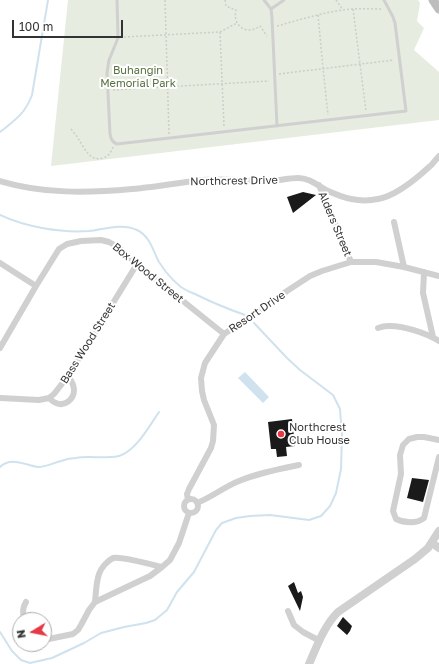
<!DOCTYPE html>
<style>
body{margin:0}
#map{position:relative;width:439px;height:664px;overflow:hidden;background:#fff;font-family:"Golos Text",sans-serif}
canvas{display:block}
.north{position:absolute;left:12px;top:612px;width:40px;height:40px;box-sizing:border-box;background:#fff;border:1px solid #adadad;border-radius:50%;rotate:260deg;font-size:11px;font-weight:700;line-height:16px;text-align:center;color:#333}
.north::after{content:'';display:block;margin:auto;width:14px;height:18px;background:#e63946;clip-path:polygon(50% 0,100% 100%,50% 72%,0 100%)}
.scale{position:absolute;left:12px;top:20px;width:111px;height:18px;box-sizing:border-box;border:2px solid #333;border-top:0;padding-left:5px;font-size:12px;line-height:14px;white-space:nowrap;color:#333;-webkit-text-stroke:3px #fff;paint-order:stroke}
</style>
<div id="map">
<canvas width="439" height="664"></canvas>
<div class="north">N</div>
<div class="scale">100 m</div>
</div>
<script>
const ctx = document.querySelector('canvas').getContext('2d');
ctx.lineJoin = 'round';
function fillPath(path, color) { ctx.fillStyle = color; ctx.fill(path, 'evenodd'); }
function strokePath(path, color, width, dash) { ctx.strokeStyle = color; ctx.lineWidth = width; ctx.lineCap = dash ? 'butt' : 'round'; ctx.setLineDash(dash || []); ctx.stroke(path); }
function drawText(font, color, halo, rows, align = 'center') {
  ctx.font = font + ' "Golos Text",sans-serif'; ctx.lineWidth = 4; ctx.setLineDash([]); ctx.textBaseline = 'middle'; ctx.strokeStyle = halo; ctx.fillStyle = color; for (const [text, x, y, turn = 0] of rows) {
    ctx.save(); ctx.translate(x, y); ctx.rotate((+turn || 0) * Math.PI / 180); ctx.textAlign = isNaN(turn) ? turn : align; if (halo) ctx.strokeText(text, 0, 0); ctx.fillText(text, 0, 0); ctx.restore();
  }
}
fillPath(new Path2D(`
 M68 0H418L420 3 417 21 424 28 414 50 439 72V120L51 166Z`), '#e6ecdf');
fillPath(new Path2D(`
 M245 372 269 397 263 403 238 378Z`), '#cfe2ee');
strokePath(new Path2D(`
 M0 132C15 120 25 114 32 95L48 0
 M0 215C25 227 61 233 89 231 105 229 122 223 137 230 150 236 153 251 159 262 161 265 164 269 166 272 170 277 176 283 181 287 185 290 190 292 195 294 211 302 228 309 245 315
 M0 467C11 456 25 465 38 467 46 467 53 463 61 461 66 459 71 458 76 458 87 456 99 458 110 457 112 457 116 457 119 456 136 451 150 425 159 412
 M0 632 12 651 21 660 30 663 52 658 84 643 101 633 124 627 146 623 155 620 167 610 177 592 194 572 216 530 222 523 236 518 250 516 270 515 309 520 321 516 330 506 336 493 341 469 342 435 340 409 333 395 300 370 287 358 254 323`), '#cfe2ee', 2);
fillPath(new Path2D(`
 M303 192 316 195 293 213 287 197Z
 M292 419 295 446 286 447 287 456 277 457 276 449H271L268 422Z
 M412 478 429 480 423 502 407 498Z
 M294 582 298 593 301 591 303 597 300 611 288 586Z
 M343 617 352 626 350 631 347 635 337 626Z`), '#1a1a1a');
strokePath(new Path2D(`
 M165 0 169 134
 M225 0 226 6 236 10C232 26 247 36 260 26L267 36
 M336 0 343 10
 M353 9 366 111
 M318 15 323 68 328 115
 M277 26C299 20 321 13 343 10 356 8 370 9 383 9
 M220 32 224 126
 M124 37 220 32 237 23
 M279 74 394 60
 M113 90 269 81
 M71 129C74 133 77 136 79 140 85 149 90 162 103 158 108 157 111 152 113 147`), '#cdcdcd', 1.5, [2, 2]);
strokePath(new Path2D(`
 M117 0 118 38 109 60 107 73 110 134C111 139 112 142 117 144L406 111 395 23 393 17 384 0
 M264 0 271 9 272 18 277 126
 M271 9 284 0`), '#d0d0d0', 3);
strokePath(new Path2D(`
 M0 181C43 194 88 193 132 189 155 187 178 183 201 180 224 178 246 181 268 181 278 181 288 178 298 178 309 178 317 185 326 190 343 198 359 203 378 199 395 196 416 179 429 167 433 164 436 159 439 156
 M319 185 351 262
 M394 222 404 267
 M0 263 36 286
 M424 272 423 293 433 337
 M378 328C381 327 384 326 387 326 402 325 426 333 439 341
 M0 348 36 286 59 249 67 244 81 241 101 240 109 242 118 247 137 264 224 334
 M0 398 39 400 49 398 54 394 68 376 137 264
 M49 398C51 400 53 402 56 403 65 407 74 399 74 390 74 385 71 380 68 376
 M439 440 424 437H417L409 439 403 445 400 455 401 474 393 511 396 519C404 523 417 524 424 518L439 457
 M184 506a7 7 0 1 1 14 0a7 7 0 1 1-14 0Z
 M188 500 187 494 189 489 211 448 213 441 214 425 204 400 202 391 201 378 205 363 224 334 262 309 287 291 310 276 322 271 351 262H376L404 267 439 276
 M197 503C212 497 224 487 239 481 258 473 279 469 299 465
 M95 602C96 593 96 583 99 574 101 568 107 561 113 558 121 556 153 565 162 567
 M288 611 294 625 303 632 320 641
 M24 620C23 613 22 608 26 602
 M44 640 73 634 78 630 81 625 89 610 95 602 150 576 162 567 170 560 179 543 189 513`), '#d0d0d0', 6);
strokePath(new Path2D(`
 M432 543 439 548
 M309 664C317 646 324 626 338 612L415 559 428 548 439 531`), '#d0d0d0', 8);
strokePath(new Path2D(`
 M433 0 439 9`), '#bdbdbd', 9);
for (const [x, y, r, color] of [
 [281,434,4,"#e63946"]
]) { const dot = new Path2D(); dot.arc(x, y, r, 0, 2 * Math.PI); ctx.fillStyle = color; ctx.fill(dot); strokePath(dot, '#fff', 1.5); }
drawText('11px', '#56703f', '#fff', [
 ["Buhangin",138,71],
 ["Memorial Park",138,84]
]);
drawText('11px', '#333', '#fff', [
 ["Northcrest Drive",234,181,-1],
 ["Alders Street",335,224,67],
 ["Box Wood Street",148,273,39],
 ["Resort Drive",257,312,-34],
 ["Bass Wood Street",88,343,-58]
]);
drawText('11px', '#333', '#fff', [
 ["Northcrest",289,428],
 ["Club House",289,441]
], 'left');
</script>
